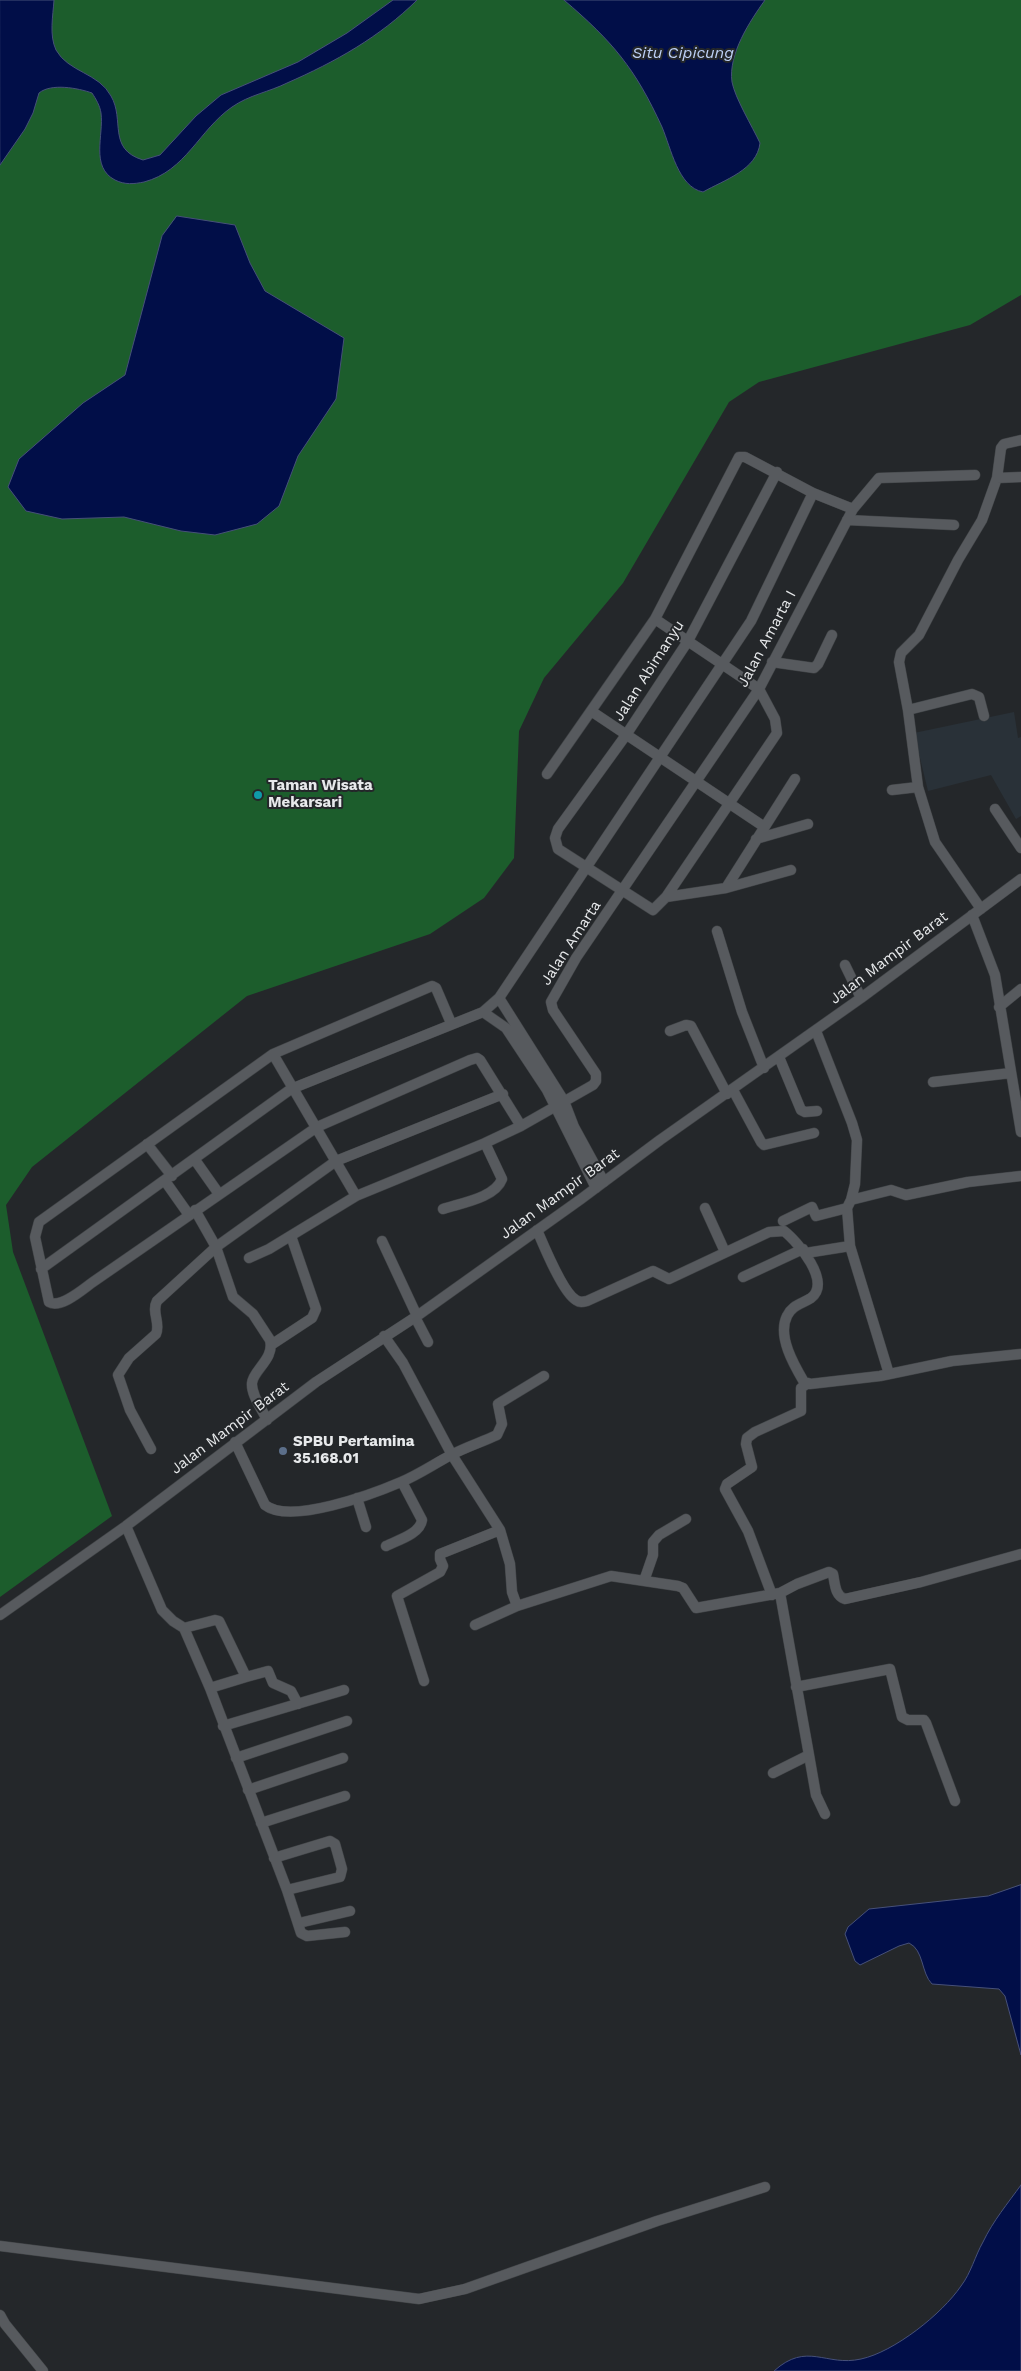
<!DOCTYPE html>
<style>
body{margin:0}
canvas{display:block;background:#24272a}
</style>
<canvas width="1021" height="2371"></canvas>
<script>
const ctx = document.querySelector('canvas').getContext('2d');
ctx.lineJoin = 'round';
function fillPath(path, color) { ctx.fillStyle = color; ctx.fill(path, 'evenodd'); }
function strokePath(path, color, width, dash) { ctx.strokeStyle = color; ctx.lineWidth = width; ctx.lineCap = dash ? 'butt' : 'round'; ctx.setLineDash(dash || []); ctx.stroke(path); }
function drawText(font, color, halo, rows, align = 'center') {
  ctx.font = font + ' "Work Sans",sans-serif'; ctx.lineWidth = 4; ctx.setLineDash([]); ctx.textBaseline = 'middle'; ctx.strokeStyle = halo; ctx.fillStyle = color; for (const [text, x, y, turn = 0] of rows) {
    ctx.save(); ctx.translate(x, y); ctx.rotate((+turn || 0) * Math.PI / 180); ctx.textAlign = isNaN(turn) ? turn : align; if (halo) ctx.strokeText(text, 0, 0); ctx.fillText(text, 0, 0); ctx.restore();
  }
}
fillPath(new Path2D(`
 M1014 712 1018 738 1021 737V816L1016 819 991 775 928 791 914 733Z`), '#293138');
fillPath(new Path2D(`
 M0 0H1021V295L970 325 759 382 729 402 623 583 544 678 519 731 514 858 484 898 430 934 247 996 32 1167 6 1205 13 1252 112 1516 0 1597Z`), '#1c5d2c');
const water = new Path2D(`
 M0 0H54C53 16 49 35 56 50 68 72 99 73 111 96 125 120 107 149 143 160L160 155 196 116 221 95 298 62 347 33 393 0H417C380 37 335 62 287 83 269 92 249 95 232 107 199 130 186 171 144 182 134 184 125 185 115 180 90 167 104 135 101 113 100 106 96 99 92 93 78 88 51 83 39 93L33 113 25 129 0 165Z
 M564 0H765C750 21 728 54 732 82 735 98 752 126 760 143 757 170 724 180 703 192 678 187 671 148 662 127 635 68 613 42 564 0Z
 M177 216 235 225 250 263 265 291 344 338 336 399 298 456 279 506 257 524 215 535 181 531 124 517 62 519 26 511 8 487 19 459 83 403 125 375 162 236Z
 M1021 1885V2055L1005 1996 999 1989 932 1984C921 1973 924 1950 909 1943L899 1946 860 1965 855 1961 845 1934 848 1927 869 1909 988 1896Z
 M1021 2185V2371H774C807 2341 826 2367 861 2359 894 2352 942 2314 961 2286 971 2273 975 2256 983 2242 993 2221 1008 2203 1021 2185Z`);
fillPath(water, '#010e48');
strokePath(water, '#465079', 1);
const minor = new Path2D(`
 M997 478 1021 477
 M847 520 954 525
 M655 619 759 689 775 719 777 733 666 897 653 910 558 849 555 838 558 829 626 735 688 641 777 472
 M772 662 814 668 818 664 832 635
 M908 710 972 694 979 697 984 716
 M591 711 763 826
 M547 774 655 619 739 457H745L813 493 853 509
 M892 790 918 787
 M995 809 1021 848
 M756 839 808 824
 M726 888 795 779
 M666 897 726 888 791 870
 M981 909 935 842 918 787 908 710 899 662 901 653 919 635 958 560 982 520 997 478 1001 448 1004 444 1021 440
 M972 915 995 975 1021 1132
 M717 931 742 1012 764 1068
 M845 965 861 998
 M499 998 564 1101 574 1127 604 1182
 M999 1007 1021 989
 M483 1012 506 1028 547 1090 596 1188
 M451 1023 436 988 432 986 273 1054 39 1222 35 1237 49 1302C61 1309 83 1289 93 1282L317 1127 470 1060 477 1058 480 1060 521 1126
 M670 1031 686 1025 691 1026 727 1094
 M816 1031 852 1123 857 1140 855 1184 851 1200 847 1208 850 1246 889 1374
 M273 1054 356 1196
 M779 1057 801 1110 805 1112 817 1111
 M933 1082 1011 1073
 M733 1090 761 1142 764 1145 814 1133
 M147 1144 172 1176
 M195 1160 219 1194
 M165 1181 189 1215
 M851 1200 891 1190 906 1195 968 1182 1021 1176
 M705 1208 725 1252
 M443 1209C461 1203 495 1198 502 1179L485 1143
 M195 1210 216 1247 233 1297 253 1314 270 1340C275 1359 253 1370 252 1383 251 1395 262 1409 267 1420
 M783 1221 812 1207 816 1216 847 1208
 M537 1230C543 1244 563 1293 576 1300 580 1303 583 1302 587 1301L653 1271 669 1279 769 1232 784 1231C798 1242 832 1282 811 1298 802 1304 792 1305 787 1316 777 1336 794 1365 804 1382L810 1384 880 1376 952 1361 1021 1354
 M382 1241 417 1316
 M806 1253 850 1246
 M249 1258 269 1249 356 1196 485 1143 521 1126 593 1085 596 1081V1074L553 1010 551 1002 576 958 759 689 853 509 879 478 975 475
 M41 1269 291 1089 483 1012 499 998 751 621 813 493
 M743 1277 803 1249
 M415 1317 428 1342
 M384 1336 403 1363 452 1455 500 1530 440 1554V1559L443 1566 440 1572 397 1596 424 1681
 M271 1345 312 1318 316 1309 291 1236
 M235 1442 265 1505C290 1525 373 1494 401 1482 418 1475 434 1464 451 1455 466 1447 482 1442 497 1435L502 1424 498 1404 544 1376
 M151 1449 130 1410 118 1375 129 1358 156 1334C161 1323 151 1312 157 1301L216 1247 336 1161 503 1094
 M357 1498 366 1527
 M126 1526 162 1610 173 1621 184 1628 210 1688 287 1890 301 1933 307 1936 345 1932
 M500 1530 510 1564 512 1592 517 1606
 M386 1546C398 1540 420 1534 422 1520L402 1482
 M644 1581 653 1555V1542L659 1535 686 1519
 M772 1595 748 1531 725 1489 727 1484 752 1467 746 1444 747 1438 755 1432 801 1411V1388L808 1383
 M0 1615 126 1526 316 1382 417 1316 581 1199 660 1140 861 998 1021 879
 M475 1625 517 1606 611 1576 678 1586 683 1588 696 1608 780 1593 797 1584 829 1572 833 1574C835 1584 835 1596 845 1599L921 1582 1021 1554
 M184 1628 215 1620 219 1621 246 1677 268 1671 273 1683 291 1691 298 1704
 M796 1687 890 1669 902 1717 908 1720H924L926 1723 955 1801
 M210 1688 246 1677
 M223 1726 344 1690
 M809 1755 816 1795 825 1814
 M236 1758 347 1721
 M773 1773 809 1755 780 1593
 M248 1790 343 1758
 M261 1823 345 1796
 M274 1858 330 1841 335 1844 342 1869 340 1877 287 1890
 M299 1923 350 1911
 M0 2246 419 2299 465 2289 657 2221 765 2187
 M0 2315 5 2324 43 2371`);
strokePath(minor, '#414447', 11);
strokePath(minor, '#575a5e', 10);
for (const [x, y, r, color] of [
 [258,795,5,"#0f9aa8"],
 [283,1451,5,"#5c6f8a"]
]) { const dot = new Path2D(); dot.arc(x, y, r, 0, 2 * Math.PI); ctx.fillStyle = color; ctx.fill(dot); strokePath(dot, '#24272a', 2); }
drawText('15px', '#e7e9eb', '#24272a', [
 ["Jalan Amarta I",767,639,-62],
 ["Jalan Abimanyu",649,671,-57],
 ["Jalan Amarta",571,943,-57],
 ["Jalan Mampir Barat",889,958,-37],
 ["Jalan Mampir Barat",560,1194,-36],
 ["Jalan Mampir Barat",230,1428,-37]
]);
drawText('bold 15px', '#e7e9eb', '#24272a', [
 ["Taman Wisata",268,786],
 ["Mekarsari",268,803],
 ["SPBU Pertamina",293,1442],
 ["35.168.01",293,1459]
], 'left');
drawText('italic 16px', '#bed1f6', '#24272a', [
 ["Situ Cipicung",683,53]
]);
</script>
